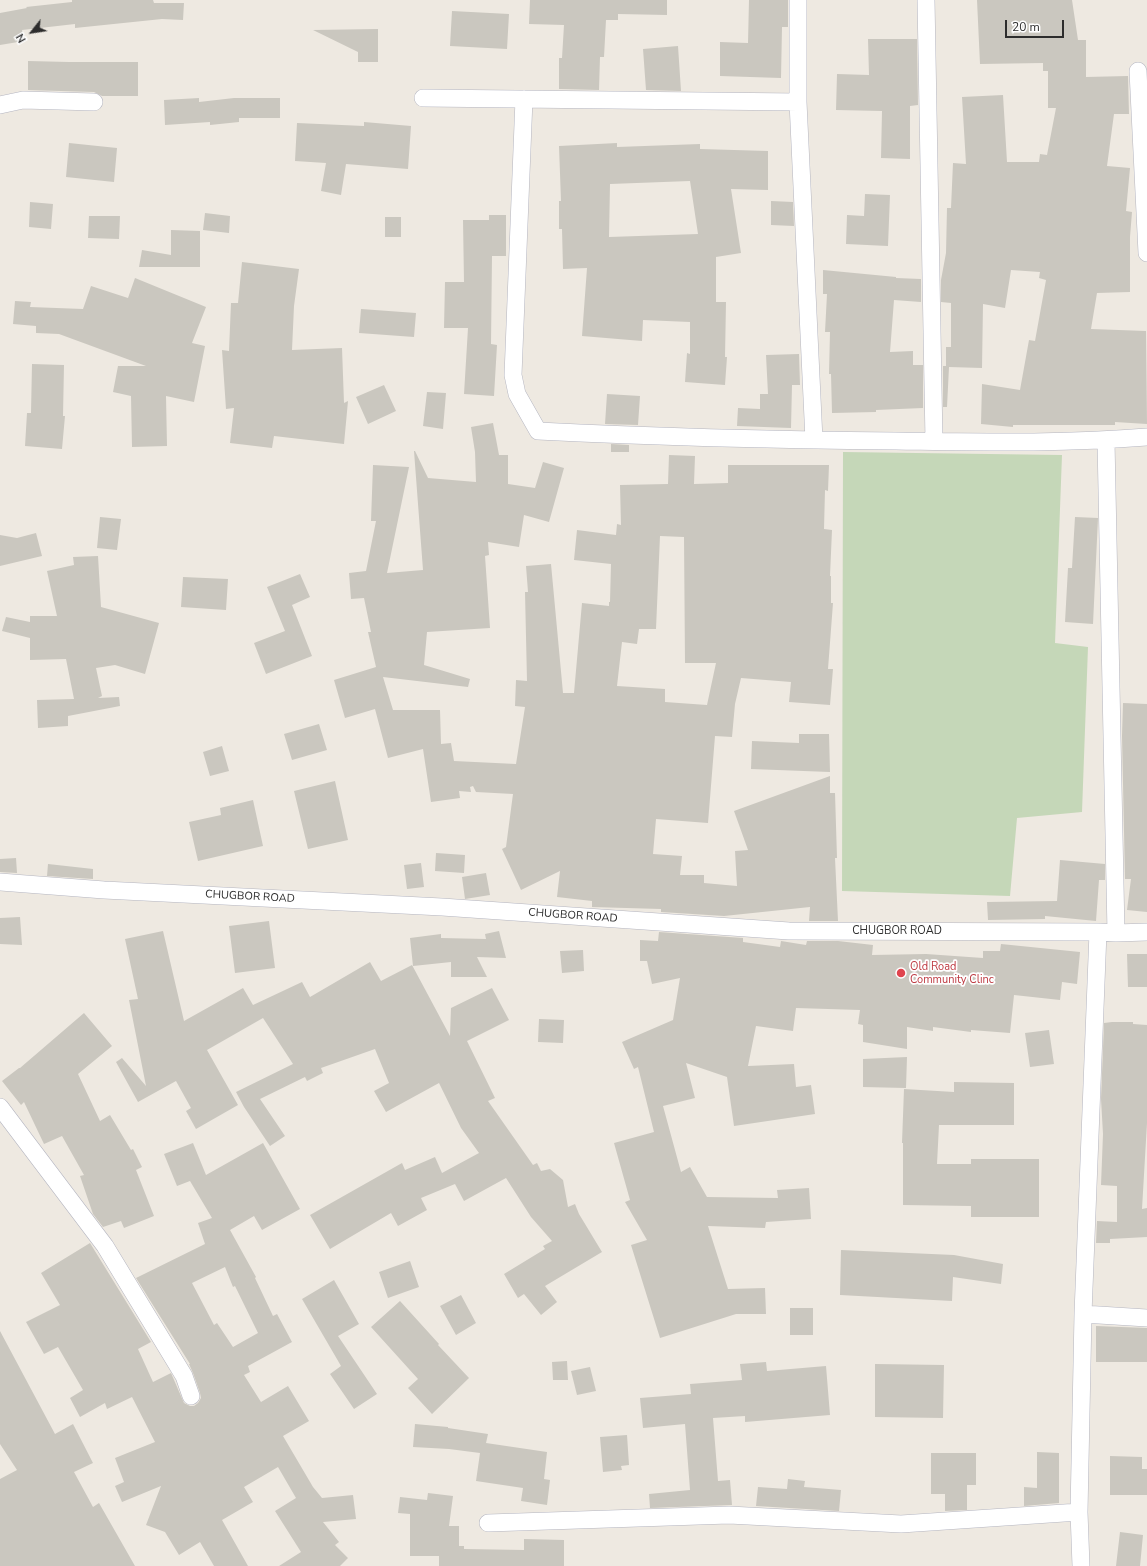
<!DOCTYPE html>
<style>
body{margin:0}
#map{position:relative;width:1147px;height:1566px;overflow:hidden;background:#eee9e1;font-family:"Nunito Sans",sans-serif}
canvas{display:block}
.north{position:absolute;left:12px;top:12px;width:40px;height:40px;-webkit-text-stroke:3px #fff;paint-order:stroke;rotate:240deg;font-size:11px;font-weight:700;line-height:16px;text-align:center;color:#2d2d2d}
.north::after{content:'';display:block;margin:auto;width:14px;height:18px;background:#2d2d2d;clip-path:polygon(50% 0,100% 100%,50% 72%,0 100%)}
.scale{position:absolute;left:1005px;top:20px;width:59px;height:18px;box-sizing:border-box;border:2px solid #2d2d2d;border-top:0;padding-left:5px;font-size:12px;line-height:14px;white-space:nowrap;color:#2d2d2d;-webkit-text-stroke:3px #fff;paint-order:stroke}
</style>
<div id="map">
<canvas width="1147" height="1566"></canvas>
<div class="north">N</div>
<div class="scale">20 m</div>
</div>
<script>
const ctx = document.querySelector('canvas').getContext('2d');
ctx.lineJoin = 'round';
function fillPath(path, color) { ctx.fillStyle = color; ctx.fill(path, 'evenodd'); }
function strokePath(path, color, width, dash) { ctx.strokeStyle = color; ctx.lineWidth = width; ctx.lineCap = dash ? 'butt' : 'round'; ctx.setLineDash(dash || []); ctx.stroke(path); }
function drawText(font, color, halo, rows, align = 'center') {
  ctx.font = font + ' "Nunito Sans",sans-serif'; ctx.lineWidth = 3.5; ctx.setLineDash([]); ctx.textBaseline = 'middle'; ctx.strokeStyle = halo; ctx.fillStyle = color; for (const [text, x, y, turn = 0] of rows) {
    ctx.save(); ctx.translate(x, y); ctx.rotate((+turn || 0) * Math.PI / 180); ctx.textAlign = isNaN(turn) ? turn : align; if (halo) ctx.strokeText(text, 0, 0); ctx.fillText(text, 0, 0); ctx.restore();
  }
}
fillPath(new Path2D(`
 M843 452 1062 455 1055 643 1088 647 1082 812 1017 818 1010 896 842 891Z`), '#c5d7b8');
fillPath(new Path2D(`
 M72 0H153L154 3H184L183 20 162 19 75 28V24L22 30 24 41 0 45V13L27 8 26 7 72 2Z
 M530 0H667V15L618 14V20H606L604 57H600L599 90 559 89V58H562L564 25 529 24Z
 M749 0H788V27H782L781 78 720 76V42L748 43Z
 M977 0H1072L1078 40H1086V77L1128 76 1129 114H1114L1107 166 1130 168 1126 211 1132 212 1130 237V292L1097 293 1091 329 1146 331 1147 424 1115 422V425H1013V427L981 424 982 384 1020 390 1029 340 1035 341 1046 280 1039 278 1040 272 1011 270 1005 308 983 304 982 368 949 367 947 407H943V366H946V347H951V303L941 302V280L946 253 947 208H951L953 163 966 164 962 97 1003 95 1007 162H1039L1040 154 1047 155 1056 108H1048V71H1043V63L980 64Z
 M452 11 509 14 507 49 450 46Z
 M378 29V62H358V52L313 30Z
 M868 39H917L918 105 910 106V159L881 158 882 111 836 110 837 74 869 75Z
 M678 46 681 91 646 90 643 49Z
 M28 61 69 62H138V96H102L94 92 28 90Z
 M199 98V102L234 98H280V118H239V122L210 125V122L165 125 164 100Z
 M364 122 411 126 408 169 346 164 341 195 321 191 326 163 295 161 297 123 364 126Z
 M69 143 117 148 114 182 66 177Z
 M617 143V147L700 144V149L768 151V190L731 189 741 253 716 257V302H726L725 357H727L725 385 685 382 687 353 690 354V322L643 320 642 341 582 336 587 268 563 269 562 229H559V201H561L559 146ZM690 181 698 234 609 237 610 184Z
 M865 194 890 195 888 246 846 244 847 215 864 216Z
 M771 201 793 202 794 226 771 225Z
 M30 202 53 204 51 229 29 227Z
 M205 213 230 216 229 233 203 230Z
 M489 215H506V256H492L491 344 497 345 494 396 464 394 468 328H444L445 282H464L463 220H489Z
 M89 216H120L119 239 88 238Z
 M385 217H401V237H385Z
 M171 230 200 231V267H139L142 250 171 255Z
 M242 262 299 269 294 306 292 350 342 348 344 403 348 401 344 444 274 436 272 448 230 443 234 408 226 409 222 350 229 351 231 303H238Z
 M823 270 896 277V278L921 279V302L894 300 890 352 913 351V365H923V408L876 410V412L832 413 831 374H829L830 332H825L827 294H823Z
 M135 278 206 307 192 343 205 346 194 402 166 396 167 446 132 447 131 396 113 392 118 366H146L59 334 36 333V326L13 324 15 301 31 302 30 307 83 309 91 286 128 298Z
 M361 309 416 313 414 337 359 333Z
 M799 354 800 385H792L791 428 737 426 738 408 760 409V394H768L766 355Z
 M32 364 64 365 63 416H65L62 449 25 446 27 413H31Z
 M384 385 396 411 368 424 356 397Z
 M427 392 446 393 443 429 423 426Z
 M607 394 640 396 638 425 605 424Z
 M493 423 499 455H508V484L535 488 543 462 564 468 549 522 524 515 519 547 488 542 489 555 485 556 490 628 427 632 424 665 470 679 468 687 383 677 393 710H440L441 744 451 743 454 761 516 764 525 707 515 706 516 680 527 681 525 592H528L526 566 551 564 563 693H574L582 603 609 606V602H610L611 564 574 560 577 530 616 535 617 524 621 525 620 485 668 484 669 455 695 456 694 484 728 483V465H829L828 491 825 490 824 529 832 530 830 576H831V603H833L828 669H833L830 705 789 702 791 682 741 678 735 704 732 737 715 736 708 823 656 819 653 854 682 856 680 875H704V883L737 886 735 851 748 850 734 811 830 776V793H835L837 858H835L838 921H809L810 907 724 916 661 912V909L592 907V901L557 897 560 871 521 890 502 849 506 847 513 794 476 792 473 786 470 787 471 792 459 791 460 798 431 802 423 749 388 758 375 709 345 718 334 680 376 667 368 632H371L364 598 351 599 349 573 366 571 376 521H371L373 465 409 467 387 573 423 570 414 451H415L428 478 476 482 475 452 471 427ZM660 536 684 537 685 663H716L707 705 665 702V689L617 686 622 642 637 644 639 629H656Z
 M611 444 629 445V452H611Z
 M100 517 121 519 117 550 97 548Z
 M1075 517 1098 518 1093 624 1065 622 1068 568H1072Z
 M36 533 42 556 0 566V535L17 538Z
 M98 556 101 607 159 623 145 674 115 665 96 668 102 696 98 698 119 697 120 706 68 716V726L38 728 37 700 74 699 66 659 30 660V638L2 631 6 617 30 622V616H57L47 571 74 565 73 557Z
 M300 574 310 597 292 605 312 656 266 674 254 643 285 631 267 587Z
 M183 577 228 579 226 610 181 607Z
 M1123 703 1147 704V912L1127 910 1131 879H1125L1122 736Z
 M319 724 327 750 292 760 284 734Z
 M799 734H829L830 772 751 769 752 741 799 743Z
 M222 746 229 771 210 776 203 752Z
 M335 781 348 840 308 849 294 791Z
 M253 800 263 846 198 861 189 822 221 815 220 808Z
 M436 853 465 855 464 873 435 871Z
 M16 858 17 873 0 872V859Z
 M1060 860 1105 864V880H1099L1096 921 1045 916V919L988 920 987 902 1057 901Z
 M421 863 424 887 407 889 404 865Z
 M48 864 93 869V879L47 876Z
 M486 873 490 895 465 899 462 877Z
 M20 917 22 945 0 944V918Z
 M269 921 275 968 235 973 229 926Z
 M163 931 184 1021 243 988 253 1005 302 982 310 997 370 962 381 981 412 965 450 1036 451 1008 492 988 509 1020 467 1041 495 1098 488 1101 533 1165 537 1163 541 1171 550 1169 563 1180 568 1207 575 1204 579 1214 602 1252 545 1286 557 1302 541 1315 524 1294 518 1298 504 1274 545 1249 543 1246 552 1241 531 1217 506 1178 464 1201 455 1184 421 1198 427 1210 398 1226 391 1213 330 1249 310 1215 402 1163 405 1170 435 1157 442 1173 479 1153 461 1128 439 1083 386 1112 374 1091 389 1083 375 1049 321 1068 323 1073 307 1081 305 1077 260 1099 285 1136 270 1146 244 1107 236 1092 293 1064 263 1018 207 1050 238 1105 196 1129 186 1111 191 1108 176 1081 138 1102 116 1062 122 1058 146 1086 129 1000 138 999 125 939Z
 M499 931 506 958 477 957 487 977H451V962L413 966 410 938 441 934V938L486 939 485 934Z
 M659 932 743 938V942L780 947 781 941 806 945 807 941H838L873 945 872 955 926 954 983 958V951H1000L1001 944 1080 952 1077 984 1062 982 1060 1000 1014 995 1010 1033 971 1030V1032L933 1027V1031L907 1027V1049L863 1042V1025L858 1024 860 1010 796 1008 793 1031 756 1026 748 1066 794 1064 796 1087 811 1085 815 1114 734 1126 727 1077 686 1063 695 1098 663 1106 681 1172 690 1167 707 1197 778 1198 777 1190 809 1188 811 1219 766 1222 765 1228 708 1226 728 1289 765 1288 766 1314H736L660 1338 631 1245 647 1240 625 1202 630 1200 614 1143 654 1132 638 1067 634 1069 622 1042 673 1020 680 978 652 984 647 961H640V940L658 941Z
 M583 950 584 971 562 973 560 951Z
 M1127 954H1147V987H1128Z
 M84 1013 112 1046 78 1074 100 1121 110 1115 131 1150 133 1149 142 1167 136 1170 154 1216 124 1228 121 1221 103 1227 93 1214 80 1176 84 1175 62 1136 44 1144 24 1102 21 1105 2 1081 19 1068H20Z
 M539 1019 564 1020 563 1043 538 1042Z
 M1112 1022H1133V1024L1147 1025V1123L1142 1209 1147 1208V1237L1110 1239V1243H1096L1097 1221 1117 1222V1186L1101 1185 1103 1134 1101 1099 1104 1023Z
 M1049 1030 1054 1064 1030 1067 1025 1033Z
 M907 1057 906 1088 863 1087V1059Z
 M954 1082 1014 1083V1125H939L937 1164H971V1159H1039V1217H971V1206L903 1205V1143H902L904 1089 954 1092Z
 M193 1143 206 1175 263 1143 300 1209 262 1230 254 1216 230 1230 256 1277 255 1278 273 1316 277 1314 292 1342 248 1366 250 1372 244 1375 261 1402 288 1386 309 1421 283 1436 313 1487 322 1498 353 1495 356 1519 323 1522 339 1542 335 1545 348 1558 340 1566H279L301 1552 275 1511 296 1498 278 1467 244 1487 253 1502 222 1520 248 1566H214L200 1542 179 1555 165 1532 146 1525 161 1486 122 1502 115 1486 124 1482 115 1458 155 1442 132 1397 107 1409 105 1403 80 1417 70 1398 83 1390 58 1347 44 1354 26 1322 60 1305 41 1273 90 1243 151 1342 138 1349 153 1382 171 1373 184 1403 190 1406H194L198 1403 201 1398 200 1393 193 1373 189 1364H190L136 1278 205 1244 198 1223 212 1218 190 1181 177 1186 164 1154ZM225 1267 233 1287 235 1286 258 1333 233 1347 217 1323 214 1325 192 1283Z
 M841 1250 954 1255 1003 1264 1001 1284 953 1277 952 1301 840 1295Z
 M410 1261 419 1287 388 1298 379 1272Z
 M334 1280 359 1324 338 1336 377 1394 354 1409 330 1374 341 1366 302 1299Z
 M461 1295 476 1323 456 1335 440 1306Z
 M400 1301 439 1344 438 1345 469 1378 432 1414 408 1388 418 1379 371 1327Z
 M790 1308H813V1335H790Z
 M1096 1326 1147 1328V1362H1096Z
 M0 1331 55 1434 73 1424 93 1463 74 1472 93 1507 99 1503 135 1566H0V1479L17 1470 0 1444Z
 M567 1361 568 1380H553L552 1362Z
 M766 1362 767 1371 826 1366 830 1415 745 1422V1416L713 1418 718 1481 730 1480 732 1505 650 1508 649 1494 690 1490 685 1424 643 1428 640 1398 691 1394 690 1384 742 1380 740 1364Z
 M875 1364 944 1365 943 1418 875 1417Z
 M590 1367 596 1391 577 1395 571 1371Z
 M415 1424 448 1427V1428L488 1434 486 1443 547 1452 544 1479 550 1480 547 1505 521 1501 523 1488 476 1481 480 1453 449 1449 413 1447Z
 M627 1435 629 1465 621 1466 622 1470 603 1472 600 1437Z
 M1037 1452 1059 1453V1503L1024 1506V1487L1037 1488Z
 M931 1453H976V1485H967V1510L945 1511V1494H931Z
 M1110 1456 1142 1457V1469H1147V1495H1110Z
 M788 1479 805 1481 804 1487 841 1490 839 1511 756 1506 758 1487 787 1489Z
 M428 1493 453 1496 449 1526H459V1546H464V1549L524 1550V1539L564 1540V1566H439V1556H410V1514L398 1513 400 1497 427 1500Z
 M1120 1532 1143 1535 1140 1566H1116Z`), '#cac7bf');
const street = new Path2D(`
 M798 0V102L814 440
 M926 0 934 441
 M1138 71 1147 253
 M423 98 798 102
 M524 99 513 375 517 394 538 431C657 437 777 440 896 441 979 442 1064 444 1147 437
 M0 105 23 100 94 102
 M1106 441 1116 933
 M0 882 104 890 442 907 789 931 1098 932 1116 933 1147 932
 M0 1107 105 1246 184 1376 191 1396
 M1083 1314 1147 1318
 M488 1523 729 1515 901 1524 1079 1512
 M1081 1566 1079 1512 1083 1314 1098 932`);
strokePath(street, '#b4b5c0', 18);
strokePath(street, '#fff', 17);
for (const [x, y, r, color] of [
 [901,973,5,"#e0444e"]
]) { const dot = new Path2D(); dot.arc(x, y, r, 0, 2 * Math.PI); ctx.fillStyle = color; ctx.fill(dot); strokePath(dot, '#fff', 1.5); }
drawText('11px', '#2d2d2d', '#fff', [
 ["CHUGBOR ROAD",250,897,3],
 ["CHUGBOR ROAD",573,916,4],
 ["CHUGBOR ROAD",897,931]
]);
drawText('11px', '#be3a42', '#fff', [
 ["Old Road",910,967],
 ["Community Clinc",910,980]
], 'left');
</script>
